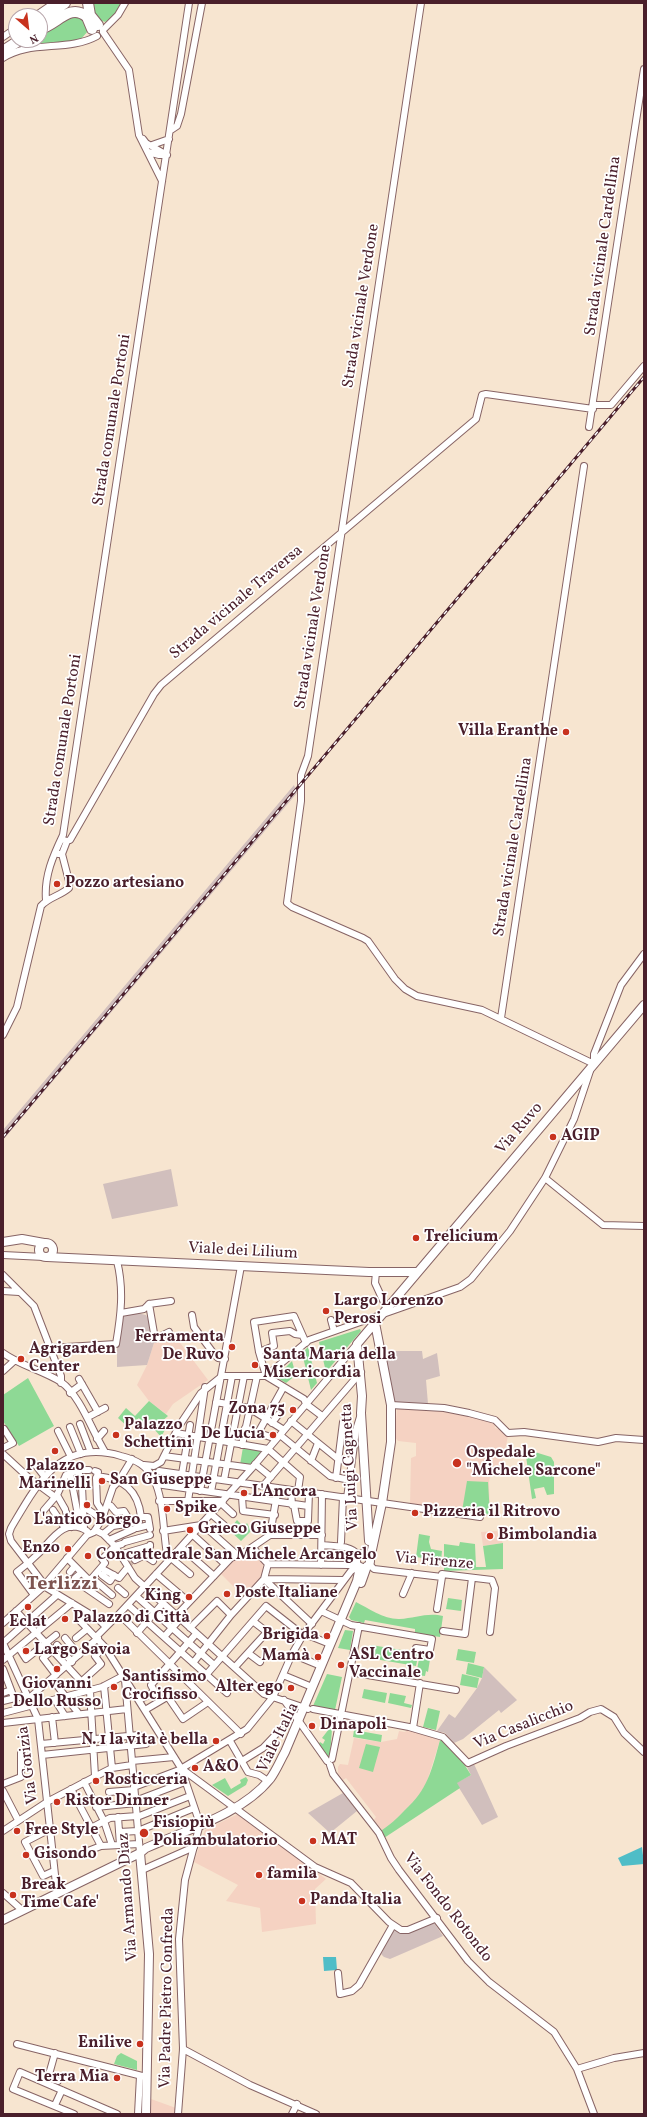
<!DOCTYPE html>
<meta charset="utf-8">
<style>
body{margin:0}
#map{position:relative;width:647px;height:2117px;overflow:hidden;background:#f7e5d0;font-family:Vollkorn,serif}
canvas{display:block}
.frame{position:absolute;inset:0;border:4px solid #4a1f2b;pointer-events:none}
.north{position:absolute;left:8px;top:8px;width:40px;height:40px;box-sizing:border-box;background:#fff;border:1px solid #b7a5aa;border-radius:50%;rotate:152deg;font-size:11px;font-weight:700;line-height:16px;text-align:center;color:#4a1f2b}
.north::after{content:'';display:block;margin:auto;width:14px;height:18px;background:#c8321e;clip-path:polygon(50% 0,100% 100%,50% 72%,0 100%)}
</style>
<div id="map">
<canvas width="647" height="2117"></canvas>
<div class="frame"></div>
<div class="north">N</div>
</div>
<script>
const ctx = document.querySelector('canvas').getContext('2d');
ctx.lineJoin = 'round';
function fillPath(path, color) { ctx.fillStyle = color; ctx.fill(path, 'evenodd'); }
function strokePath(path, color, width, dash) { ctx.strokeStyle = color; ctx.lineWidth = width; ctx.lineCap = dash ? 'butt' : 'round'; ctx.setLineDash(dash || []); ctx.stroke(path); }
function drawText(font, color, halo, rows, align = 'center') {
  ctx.font = font + ' Vollkorn,serif'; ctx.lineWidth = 3.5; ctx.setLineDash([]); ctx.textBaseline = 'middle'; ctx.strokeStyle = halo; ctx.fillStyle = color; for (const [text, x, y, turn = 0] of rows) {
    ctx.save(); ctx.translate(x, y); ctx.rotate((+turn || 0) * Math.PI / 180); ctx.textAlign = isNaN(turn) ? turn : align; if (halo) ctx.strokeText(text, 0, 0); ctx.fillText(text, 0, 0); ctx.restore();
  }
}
fillPath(new Path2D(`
 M172 1332 208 1380 173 1404 166 1414 149 1401 137 1385 147 1365 154 1343H157Z
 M397 1407 444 1410 494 1421 495 1428 498 1429 499 1427 508 1436 501 1469 492 1468 489 1482 490 1516 410 1505 411 1458 416 1456V1443L398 1441 395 1437Z
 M497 1531 503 1543 483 1546 481 1532Z
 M252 1553 263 1563 262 1574 259 1580 242 1595 221 1574 234 1560 243 1559Z
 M408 1730 440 1740 425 1788 416 1800 394 1823 382 1830 374 1820 376 1817 346 1778 343 1780 338 1773V1767L340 1764 348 1765 354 1738 381 1742 397 1739 399 1731 405 1732Z
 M238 1814 326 1879 315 1889 316 1924 262 1932 260 1908 226 1901 238 1885 194 1862 205 1830Z
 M151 2099 176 2108V2114H150Z`), '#f5d2c2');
fillPath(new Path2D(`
 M294 785 297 793 3 1140V1130Z
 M171 1169 178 1206 112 1219 103 1184Z
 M137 1313 146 1315 149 1321 154 1343 147 1365 117 1367V1347L122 1316Z
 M383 1351H422L423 1359 437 1353 440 1376 426 1380 428 1404H393Z
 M484 1667 517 1700 501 1713 499 1710 463 1739 454 1743 445 1733 437 1731 449 1714 455 1718 477 1688 482 1678Z
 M468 1763 470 1766 474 1764 498 1817 482 1825 456 1783 471 1775 466 1765Z
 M343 1793 357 1811 330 1833 308 1813Z
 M434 1923 443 1936 390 1959 384 1957 381 1954 394 1930 409 1933Z`), '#d1bfbd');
fillPath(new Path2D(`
 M91 3H123L117 14 105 22 95 18Z
 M67 16 84 18 89 30 80 40 6 53 28 40H40V32Z
 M360 1329 361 1331 326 1372 319 1342Z
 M308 1347 317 1383 311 1390 302 1353Z
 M292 1361 296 1375 286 1383 276 1377Z
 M28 1378 54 1426 19 1446 3 1421V1395Z
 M149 1401 168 1416 160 1423 166 1428 161 1437 154 1429 151 1431 147 1427 146 1428 139 1418 128 1427 118 1418 126 1408 135 1416Z
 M243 1447 262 1451 249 1467 240 1465Z
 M525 1449 551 1457 554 1462V1494L547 1495 544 1487 534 1489 536 1498 532 1499Z
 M467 1481 488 1482 490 1515 462 1511Z
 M237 1520 244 1527 247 1523 251 1531 241 1541 229 1530Z
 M419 1534 430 1536 429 1542 431 1549 442 1551 441 1561 416 1557Z
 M460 1542 475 1544 476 1567H486L483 1546 503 1543V1569L444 1571V1544L459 1546Z
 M448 1598 462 1600 461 1611 446 1609Z
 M356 1602C368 1608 385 1620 400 1619 414 1618 429 1612 443 1616L440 1637 415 1633V1629L365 1620 364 1623 351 1620 349 1617Z
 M345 1630 353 1631 350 1650 338 1648Z
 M371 1645 414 1652 412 1660 417 1661 416 1666 369 1658Z
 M458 1649 476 1652 474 1663 456 1660Z
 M425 1652 431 1653 428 1672 426 1671 425 1676 416 1675 419 1659 415 1658V1653L424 1654Z
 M468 1663 484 1667 482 1678 466 1674Z
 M327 1674 342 1677 335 1710 313 1706Z
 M462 1674 479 1678 477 1688 460 1685Z
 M364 1689 387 1693 385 1703 362 1698Z
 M390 1693 406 1696 404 1703 412 1705 411 1708 388 1703Z
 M428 1708 440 1711 436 1730 423 1727Z
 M336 1720 335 1730 332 1729 330 1755 327 1757 318 1745 320 1742 323 1744 325 1740 322 1738Z
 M354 1730 382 1735 381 1742 353 1737Z
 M440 1740 452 1745 471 1775 457 1783 460 1788 384 1838 382 1830C393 1823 400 1815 409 1806 429 1787 433 1765 440 1740Z
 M366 1744 380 1747 373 1772 359 1768Z
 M246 1777 248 1780 246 1785 228 1796 212 1785 225 1778 231 1789 241 1783 240 1780Z
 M121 2053 137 2061V2070L114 2064 117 2056Z`), '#8ed995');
fillPath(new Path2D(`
 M642 1847 644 1864 622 1866 618 1858Z
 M323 1957H336L337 1970 324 1971Z`), '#4fbdc7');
strokePath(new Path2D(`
 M130 1563 132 1562`), '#d4bdaf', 6, [6, 3]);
const minor = new Path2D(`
 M421 3 308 756 301 775V801L287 903 292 907 363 938 368 941 395 979 405 989 417 996 482 1010 594 1064V1054L621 985 644 954
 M35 16 54 3
 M103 30 118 15 125 3
 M103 32 129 70 139 135 162 181
 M3 37 16 28
 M3 58C30 40 68 52 97 36
 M171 130 177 126 181 114 202 3
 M143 139 146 143 167 155
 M152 145 169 139
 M148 152 159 155H167
 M594 405H611L644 366
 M589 427 644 69
 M67 841 70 840 154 694 161 685 476 419 482 395 486 394 593 409
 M58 854H62L67 841 64 840
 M46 900C44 876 53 856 63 835L189 3
 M501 1018 584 466
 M3 1035 17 1007 41 906C49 897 60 896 69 888V881L62 854
 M545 1178 603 1225 644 1226
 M3 1255 44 1257
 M376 1272 375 1283 387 1309
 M3 1275 34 1306 61 1376V1383
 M3 1291 19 1292
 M149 1304 171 1301
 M121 1313 144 1309 149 1304 155 1339 169 1332
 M192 1315 194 1327 214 1354 218 1358 225 1359
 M331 1320 334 1331
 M50 1348 116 1344C121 1315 124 1289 117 1261
 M259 1352 274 1346 272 1333 290 1331 295 1334 302 1335
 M3 1353C21 1366 42 1370 61 1382 80 1395 93 1433 105 1452
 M3 1371 14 1361
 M266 1376 259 1352 254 1322 294 1316 306 1343
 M266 1376 304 1399 306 1404 322 1416
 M79 1379 98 1412
 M70 1393 82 1384
 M216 1402 249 1408 284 1430
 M391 1405 444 1408 469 1413 495 1420 508 1433 524 1432 598 1442 616 1438 644 1440
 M88 1417 105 1408
 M291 1421 338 1459 352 1461
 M272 1423 278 1415
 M80 1424 90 1450
 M70 1427 81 1454
 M245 1428 276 1439
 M58 1431 71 1457
 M176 1433 268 1449 300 1477 298 1491
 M258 1433 283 1388
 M280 1435 330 1476 350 1480
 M97 1439 104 1431
 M242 1445 257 1376
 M3 1448 13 1443 4 1429
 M3 1454 28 1477
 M164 1456 252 1468
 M311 1461 318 1443
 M34 1463 44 1476
 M255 1464 271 1477
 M144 1465 154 1466 161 1462 179 1426 201 1393 222 1376H266L309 1340 460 1287 471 1279 510 1231 545 1178 574 1119 590 1071
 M78 1470 82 1486 84 1529
 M95 1471 98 1472 97 1476C124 1479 138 1490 141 1517H148L150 1529
 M159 1471 480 1517
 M70 1473 78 1515 79 1517 84 1516
 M182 1474 190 1425
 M96 1478 97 1503 104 1514
 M336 1478 343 1422
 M32 1480 55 1497
 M224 1480 244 1376
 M156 1484 308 1506
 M263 1486 361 1372
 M291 1490 292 1505
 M200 1491 241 1266
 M211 1492 232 1376
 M57 1495 65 1509
 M242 1497 243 1511 275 1515
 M347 1498 356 1430 360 1417
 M159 1501H223
 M188 1501 205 1387
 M221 1503 233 1514
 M294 1505 297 1521H308L309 1492
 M111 1506 116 1512 124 1511 129 1519
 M84 1507 102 1519
 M44 1510 57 1495 66 1475 78 1470H89
 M53 1510 65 1528
 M66 1512 72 1527
 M211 1514 224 1525
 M202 1524 237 1555
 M137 1528 149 1525
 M95 1530 103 1534 115 1546 135 1578 264 1694 308 1709
 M163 1531 201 1525
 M103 1534 113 1526 139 1522
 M192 1534 225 1564
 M270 1535H322
 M270 1535 278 1488
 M109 1540 134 1529
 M125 1542 150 1535
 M341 1542 343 1497
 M150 1545 147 1557 153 1561
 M322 1545C333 1546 352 1545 359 1556
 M181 1547 214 1576
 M253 1548 268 1564
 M126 1553 150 1546
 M67 1558 88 1579
 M135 1560 141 1557
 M268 1564 349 1565 355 1567
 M369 1564 374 1569 442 1577V1574L492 1580 495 1588 490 1632
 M321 1565 322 1494
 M101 1568 119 1578 128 1567
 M70 1572 75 1566
 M156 1574 189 1602
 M190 1574 171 1558 252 1468 357 1344
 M102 1575 110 1581 114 1575
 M75 1578 81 1573
 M92 1578 112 1595
 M264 1579 343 1580
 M264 1579 312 1624
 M118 1588 125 1594
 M403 1594 412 1573
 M34 1595 17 1572C25 1566 32 1560 39 1553 52 1539 65 1517 87 1531
 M136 1596 214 1665
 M109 1604 80 1584 92 1578 105 1563 102 1559 115 1546 122 1544
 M128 1605 227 1693
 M437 1609 442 1577
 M16 1611 90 1691 95 1776
 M321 1611 351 1625 432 1639 430 1650 416 1648
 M119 1614 241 1734
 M176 1616 231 1558 242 1554 270 1535
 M79 1620 105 1647 181 1768 200 1824 185 1880 179 1939 183 2049 178 2114
 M3 1623 42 1588 87 1535 94 1532 102 1519 113 1487 118 1482 132 1459
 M190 1628 217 1601 231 1615
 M443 1631 465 1634 472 1578
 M137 1633 163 1603
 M305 1634 330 1644
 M96 1637 119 1614 171 1558 167 1554C163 1532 164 1499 154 1480 147 1465 136 1460 121 1456 60 1438 37 1484 11 1528L9 1534 11 1541 47 1588 98 1619 106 1627
 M164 1637 180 1619
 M65 1638 79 1655
 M76 1638 87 1629
 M3 1643 38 1719 57 1893
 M3 1643 57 1595
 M57 1645 72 1662
 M19 1648 26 1659 56 1635
 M53 1650 43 1658 56 1675
 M248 1653 260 1662
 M292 1654 321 1666
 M3 1660 72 1603
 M193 1663 231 1615 264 1579 268 1564
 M235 1667 267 1632 254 1622
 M3 1669 14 1698
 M350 1672 456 1690
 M206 1675 266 1606 303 1635
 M283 1675 312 1687
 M52 1679 79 1714
 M125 1680 140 1853
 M81 1682 101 1664 95 1656 105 1647
 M104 1686 112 1768
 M3 1693 11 1690
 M168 1697 183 1719 208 1702
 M28 1699 98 1638
 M55 1700 65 1716
 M139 1700 154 1692
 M159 1700 151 1685 196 1634
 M284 1700 327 1761
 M3 1701 27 1695
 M313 1709 409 1727 443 1737 468 1763 506 1746 580 1718 590 1712 601 1709 614 1717 624 1733 644 1752
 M145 1710 172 1694
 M3 1713 102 1687 123 1676
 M52 1717 55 1743
 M3 1723 127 1709
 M413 1728 420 1683
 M230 1741 248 1772 259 1775 268 1781
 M41 1744 139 1735
 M42 1755 146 1744
 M332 1759 359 1626
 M132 1761 174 1757
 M242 1761 263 1748 280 1730
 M330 1765 333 1774 379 1833 391 1858 399 1870 468 1961 489 1982 554 2032 577 2069 594 2114
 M182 1769 315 1867 351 1883 389 1922 401 1930H408L437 1918
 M84 1782 104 1821 112 1845
 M3 1784 21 1777V1753
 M134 1787 179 1770 247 1729 273 1697 292 1654 303 1635 351 1571 359 1566
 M71 1789 101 1846
 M3 1791 18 1820
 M109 1792 134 1790
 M135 1801 185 1782
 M96 1807 136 1803
 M118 1817 120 1845
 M137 1817 190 1796
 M91 1828 110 1818 137 1816
 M50 1829 25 1842 43 1876 54 1871
 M3 1831 47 1802 104 1772 112 1768 132 1765
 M119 1832 138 1831 194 1808
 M88 1851 101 1846 139 1844
 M142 1870 194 1847
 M3 1893 22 1910
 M338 1973 340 1994 352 1991 359 1985 393 1925
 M17 2044 146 2077
 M183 2049 250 2085 316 2114
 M55 2053 48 2078 58 2081
 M577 2069 614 2058 644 2053
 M55 2105 62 2090
 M74 2114 13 2089 20 2072 117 2114
 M138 2114 140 2076
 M292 2114 297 2104`);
const major = new Path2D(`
 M3 1242 22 1239 44 1243
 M39 1250a7 7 0 1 1 14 0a7 7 0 1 1-14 0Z
 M47 1257 369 1272H417
 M369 1541 361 1413 362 1396 357 1344 644 1005
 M356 1561a7 7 0 1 1 14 0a7 7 0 1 1-14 0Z
 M370 1559 382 1503 391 1442V1405L375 1323
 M361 1583 367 1566
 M140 1853 149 1954 146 2114
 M3 1920 140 1853 146 1848C186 1830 242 1814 270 1779 276 1771 280 1761 285 1752L357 1581 360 1567`);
const highway = new Path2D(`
 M88 3 90 15 98 25
 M40 20 65 3
 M40 29C57 25 70 2 87 17L92 29
 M3 51 20 40`);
strokePath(minor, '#876465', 8);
strokePath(major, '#876465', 10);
strokePath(highway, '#876465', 12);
strokePath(minor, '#fff', 6);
strokePath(major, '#fff', 8);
strokePath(highway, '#fff', 10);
const rail = new Path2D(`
 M3 1137 644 377`);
strokePath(rail, '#4a1f2b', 3);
strokePath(rail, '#fff', 1.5, [4.5]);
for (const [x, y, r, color] of [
 [566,732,4,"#c8321e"],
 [57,884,4,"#c8321e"],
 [553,1137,4,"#c8321e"],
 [416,1238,4,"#c8321e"],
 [326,1311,4,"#c8321e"],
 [232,1347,4,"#c8321e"],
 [21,1359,4,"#c8321e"],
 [255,1365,4,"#c8321e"],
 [293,1410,4,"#c8321e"],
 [116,1435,4,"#c8321e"],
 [273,1435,4,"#c8321e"],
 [55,1451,4,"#c8321e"],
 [457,1463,5,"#c8321e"],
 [102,1481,4,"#c8321e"],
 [244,1493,4,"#c8321e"],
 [87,1505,4,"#c8321e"],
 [167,1509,4,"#c8321e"],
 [415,1513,4,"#c8321e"],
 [190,1530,4,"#c8321e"],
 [490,1536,4,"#c8321e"],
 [68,1549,4,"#c8321e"],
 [88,1556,4,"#c8321e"],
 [227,1594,4,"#c8321e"],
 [189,1597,4,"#c8321e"],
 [28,1607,4,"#c8321e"],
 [65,1619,4,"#c8321e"],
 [327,1636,4,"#c8321e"],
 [26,1651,4,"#c8321e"],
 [318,1657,4,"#c8321e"],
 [341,1665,4,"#c8321e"],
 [57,1669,4,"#c8321e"],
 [114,1687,4,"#c8321e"],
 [291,1688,4,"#c8321e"],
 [312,1726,4,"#c8321e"],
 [216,1741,4,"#c8321e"],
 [195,1768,4,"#c8321e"],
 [96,1781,4,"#c8321e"],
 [57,1802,4,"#c8321e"],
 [17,1831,4,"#c8321e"],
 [144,1833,5,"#c8321e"],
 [313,1841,4,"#c8321e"],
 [26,1855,4,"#c8321e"],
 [259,1875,4,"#c8321e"],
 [13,1895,4,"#c8321e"],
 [302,1901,4,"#c8321e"],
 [140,2044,4,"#c8321e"],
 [117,2078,4,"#c8321e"]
]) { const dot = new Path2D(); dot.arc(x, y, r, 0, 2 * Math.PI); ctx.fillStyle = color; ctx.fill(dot); strokePath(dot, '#fff', 1.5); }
drawText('16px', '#4a1f2b', '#fff', [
 ["Strada vicinale Cardellina",604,246,-82],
 ["Strada vicinale Verdone",362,306,-81],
 ["Strada comunale Portoni",113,420,-81],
 ["Strada vicinale Traversa",237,603,-40],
 ["Strada vicinale Verdone",314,627,-81],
 ["Strada comunale Portoni",64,740,-81],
 ["Strada vicinale Cardellina",514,847,-81],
 ["Via Ruvo",520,1129,-49],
 ["Viale dei Lilium",243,1252,3],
 ["Via Luigi Cagnetta",351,1467,-93],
 ["Via Firenze",434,1562,5],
 ["Via Casalicchio",524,1726,-22],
 ["Viale Italia",279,1738,-64],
 ["Via Gorizia",29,1765,-97],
 ["Via Armando Diaz",129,1897,-94],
 ["Via Fondo Rotondo",447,1908,52],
 ["Via Padre Pietro Confreda",168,1998,-89]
]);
drawText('bold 16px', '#4a1f2b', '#fff', [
 ["Villa Eranthe",558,732,"right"],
 ["Pozzo artesiano",65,884],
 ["AGIP",561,1137],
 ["Trelicium",424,1238],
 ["Largo Lorenzo",334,1302],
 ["Perosi",334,1320],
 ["Ferramenta",224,1338,"right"],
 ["De Ruvo",224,1356,"right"],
 ["Agrigarden",29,1350],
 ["Center",29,1368],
 ["Santa Maria della",263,1356],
 ["Misericordia",263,1374],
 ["Zona 75",285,1410,"right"],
 ["Palazzo",124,1426],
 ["Schettini",124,1444],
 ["De Lucia",265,1435,"right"],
 ["Ospedale",466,1454],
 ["\"Michele Sarcone\"",466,1472],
 ["Palazzo",55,1467,"center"],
 ["Marinelli",55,1485,"center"],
 ["San Giuseppe",110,1481],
 ["L'Ancora",252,1493],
 ["Spike",175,1509],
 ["Pizzeria il Ritrovo",423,1513],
 ["L'antico Borgo",87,1521,"center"],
 ["Grieco Giuseppe",198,1530],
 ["Bimbolandia",498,1536],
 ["Enzo",60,1549,"right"],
 ["Concattedrale San Michele Arcangelo",96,1556],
 ["Poste Italiane",235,1594],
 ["King",181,1597,"right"],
 ["Palazzo di Città",73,1619],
 ["Eclat",28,1623,"center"],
 ["Brigida",319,1636,"right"],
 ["Largo Savoia",34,1651],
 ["ASL Centro",349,1656],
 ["Vaccinale",349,1674],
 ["Mamà",310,1657,"right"],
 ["Santissimo",122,1678],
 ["Crocifisso",122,1696],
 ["Giovanni",57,1685,"center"],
 ["Dello Russo",57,1703,"center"],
 ["Alter ego",283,1688,"right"],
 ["Dinapoli",320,1726],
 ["N. 1 la vita è bella",208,1741,"right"],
 ["A&O",203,1768],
 ["Rosticceria",104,1781],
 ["Ristor Dinner",65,1802],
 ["Fisiopiù",153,1824],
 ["Poliambulatorio",153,1842],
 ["Free Style",25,1831],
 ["MAT",321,1841],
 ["Gisondo",34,1855],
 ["famila",267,1875],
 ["Break",21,1886],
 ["Time Cafe'",21,1904],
 ["Panda Italia",310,1901],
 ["Enilive",132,2044,"right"],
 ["Terra Mia",109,2078,"right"]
], 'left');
drawText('bold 20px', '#7e5551', '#fff', [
 ["Terlizzi",62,1585]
]);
</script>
